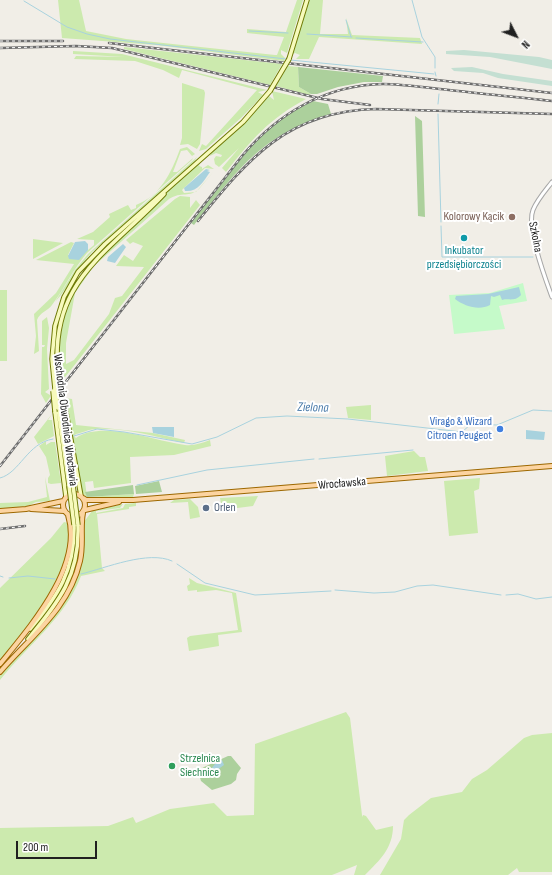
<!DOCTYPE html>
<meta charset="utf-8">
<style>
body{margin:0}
#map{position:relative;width:552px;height:875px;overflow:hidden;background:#f1eee7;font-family:"Sofia Sans Condensed",sans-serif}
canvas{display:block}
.north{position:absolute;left:496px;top:16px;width:40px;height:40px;-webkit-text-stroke:3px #fff;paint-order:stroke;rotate:132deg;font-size:11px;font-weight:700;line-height:16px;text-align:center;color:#202020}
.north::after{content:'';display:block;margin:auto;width:14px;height:18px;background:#202020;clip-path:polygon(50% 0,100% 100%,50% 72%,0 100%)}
.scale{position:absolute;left:16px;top:841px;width:81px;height:18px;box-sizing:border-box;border:2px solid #202020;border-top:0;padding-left:5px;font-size:12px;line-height:14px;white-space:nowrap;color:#202020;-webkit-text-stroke:3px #fff;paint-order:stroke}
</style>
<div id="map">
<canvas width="552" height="875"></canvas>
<div class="north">N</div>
<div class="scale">200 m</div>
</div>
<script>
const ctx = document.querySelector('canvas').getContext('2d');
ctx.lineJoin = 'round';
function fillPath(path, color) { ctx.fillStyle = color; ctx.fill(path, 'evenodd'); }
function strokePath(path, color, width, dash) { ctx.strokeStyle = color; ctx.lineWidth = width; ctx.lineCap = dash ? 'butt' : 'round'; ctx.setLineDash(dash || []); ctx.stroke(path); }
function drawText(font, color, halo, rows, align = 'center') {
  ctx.font = font + ' "Sofia Sans Condensed",sans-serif'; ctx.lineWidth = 4; ctx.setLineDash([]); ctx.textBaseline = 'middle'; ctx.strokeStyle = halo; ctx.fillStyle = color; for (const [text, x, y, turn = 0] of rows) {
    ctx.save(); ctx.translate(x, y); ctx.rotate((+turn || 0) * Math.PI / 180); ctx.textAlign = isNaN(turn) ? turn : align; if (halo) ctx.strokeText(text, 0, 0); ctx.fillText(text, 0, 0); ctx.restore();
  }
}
fillPath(new Path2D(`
 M58 0H79L86 31 126 39 275 55H277L284 37 247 33V29L286 32 297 0H303L287 53 281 50V54L285 58 284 61 156 45 62 38Z
 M309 0H323L320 34H348L346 18 352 35 420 38 422 44 319 37 309 59H296L300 55 295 53 293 54Z
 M124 47 282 64 270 85 124 49Z
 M73 51 122 54 267 90 258 92 263 95 242 117 206 149 199 151 202 144 206 146 257 90 182 70 179 78 163 70 135 61 74 59 76 56 125 57 73 54Z
 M288 66 298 67 299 87 311 94 309 95 276 86Z
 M182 83 204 90 205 93 200 144 197 149 188 144 180 145 182 138Z
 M272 91 306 99C269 119 252 139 226 172L222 168 239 148 219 167 215 164 214 159 216 156 221 157 222 155 216 153 210 156 211 153 234 133 269 96 274 100Z
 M187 147 195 154 192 156 187 150 181 151 173 172H177L193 158 192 160 87 253C73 269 64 289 52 305 48 311 40 312 37 320L39 351 34 354 36 336 34 314 56 293 74 264 36 260 71 242 74 243 68 255 88 250 94 245V240L77 239 93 232 110 217 109 214 128 205 131 210 136 208V205C161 195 171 173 180 149Z
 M197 157 194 162 92 252C77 268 69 287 55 302L75 270 88 254Z
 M200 164 199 166 202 167V169L208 165 214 169 205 168 182 190 184 193 196 192 214 171 199 189C190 198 181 191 169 199L94 266 75 293 66 343V364L74 360 109 314 115 298 122 296 144 267 116 266 124 255 133 261 143 246 133 242 130 244 126 240 175 199 180 196 190 197V208L196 200 200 205 62 381 64 374 61 375C53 295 91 268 142 217 159 200 180 176 200 164Z
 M33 239 63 243 33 259Z
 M0 290H7V361H0Z
 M47 317 49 328 47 349 49 389 45 392 50 395V397L46 403 41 394 42 347H44L45 345H42V321Z
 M65 398 72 399 76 425 153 433 185 440 184 443C156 437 124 427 95 429 89 429 82 433 76 434L74 436 76 438C103 420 154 441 185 445 194 446 202 443 210 440L211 446 174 455 130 457 131 483 94 488 93 481 85 482 87 497 134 494 133 497 86 498 80 489 66 404 70 402Z
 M371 405V420L348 418 346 407Z
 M52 414 48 420H52L54 436 38 444 34 437Z
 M46 441V445L51 442H55L61 483 51 484 48 483V478L50 475 46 457 39 446Z
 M414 451 420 457H425L428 471 387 476 385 456Z
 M45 477 50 501 36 502 28 506 0 509V503L28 502 47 497Z
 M480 478 479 489 474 491 478 533 449 536 444 481Z
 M258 496 253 506 222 510 220 498Z
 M190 499 198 507 200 517 190 519 188 502 170 503 174 500Z
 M136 503V506L129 507V509L97 514 102 568 105 571 81 576C66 617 27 646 0 680V676L56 614 69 594 83 557 84 522 92 511 123 504 120 508 96 511V513L123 508 125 504Z
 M64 522 68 523C73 578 33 621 0 660V588L51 538Z
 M189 578 197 583 236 593 242 632 218 635 219 646 189 651 187 638 190 636 238 630 232 593 216 590 197 592V590L188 591 187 586 190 584Z
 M346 712 350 718 362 815 363 817V815L366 816 376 830 393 826C393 848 380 860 365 875H354L357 865 332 875H0V828L108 826 133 817 136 823 170 809 214 803 227 816 254 815 255 744Z
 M552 733V872H519L517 868 508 875H380L401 839 404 820 409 815 431 798 462 792 472 779 487 770 524 738 532 735Z`), '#cceaae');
fillPath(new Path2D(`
 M298 67 383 76 382 82H364L338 87 317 94H311L299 87Z
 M313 101 328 104 331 114C260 135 237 171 194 225L191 223C218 188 244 148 279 121 289 113 301 107 313 101Z
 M415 116 422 121 425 217 418 216Z
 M159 481 162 492 136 494 135 486Z
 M133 485 134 494 87 497 85 492Z
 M228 756H231L241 768 237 774 236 780 231 784 212 790 201 781 198 771 204 767Z`), '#acd09c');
fillPath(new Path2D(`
 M464 50 539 57 552 60V69L490 57 446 54V51Z
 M472 67 503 74 552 81V86L498 78 483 73 454 71 451 68Z`), '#c4dfd2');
fillPath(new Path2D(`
 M523 283 527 301 499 306 505 329 454 334 449 295 490 293Z`), '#c5fac9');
fillPath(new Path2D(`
 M206 169 210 170 207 171 210 172C203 182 198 192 185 191L184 188Z
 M85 241 88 244V250L79 260 69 259 68 256 75 242Z
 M123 244 126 247 115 263 107 261 108 257Z
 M519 287 521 295C515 302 509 298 502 300L500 295 494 297 491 296 490 305C479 311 464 306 455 299L456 296 488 294Z
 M152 427H174V437L153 433Z
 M526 430 545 432 544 440 526 439Z
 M222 760 224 765 217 770 220 774 218 776H203L205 768 211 769 215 764Z`), '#a8d2de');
strokePath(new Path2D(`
 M412 0 422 37 435 57V68
 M24 1 67 27 87 34 110 39 286 59
 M346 20 351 37
 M249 31 288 33
 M307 34 352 37
 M356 38 423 42
 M290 60 434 74
 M435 72 436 76
 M438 104 439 94
 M438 114 441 222
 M441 226 442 257H533
 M74 436 97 429 124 432 192 444 217 437 256 418 287 416 348 419 462 432 471 424 497 425 533 410 552 411
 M319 459 413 450
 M0 478C20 473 27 443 53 439
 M137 485 207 470 314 459
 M177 564 205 583 255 595 331 591
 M81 574C106 568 148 550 172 561
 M0 576 3 577
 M9 578 28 576 55 579
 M335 590 374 593 395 592 417 586 433 585 501 595
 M506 595 518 594 536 599 552 597`), '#a8d2de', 1);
const tertiary = new Path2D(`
 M552 182C545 191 537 200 533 210 526 228 545 278 552 297`);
const secondary = new Path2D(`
 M289 59 307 0
 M59 384C45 283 104 257 164 194
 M55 389 52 359 55 326 64 297 78 272 105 244 243 122 270 91
 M64 401 81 496
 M61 404 73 485
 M58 408 69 486
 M55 412 66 497
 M30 629C58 596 75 570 74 525
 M28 639C59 602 80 575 78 525`);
const primary = new Path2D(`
 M63 505a11 11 0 1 1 22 0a11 11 0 1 1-22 0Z
 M83 498 86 500H133L552 466
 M31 509 64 511
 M85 510 119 502
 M0 511 26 509 63 501
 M0 664C30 627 84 566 68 515
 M0 672C30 637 69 609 80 561 84 544 80 527 83 513`);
strokePath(tertiary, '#a7a7a7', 5);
strokePath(secondary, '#6e7a05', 5.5);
strokePath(primary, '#9d6800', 6);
strokePath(tertiary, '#fff', 3);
strokePath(secondary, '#f7fabc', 3.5);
strokePath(primary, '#fcd4a1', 4);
const rail = new Path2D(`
 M0 41H63
 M109 43 552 93
 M0 48 76 46 112 48 322 99 370 105
 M198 221C249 158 288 111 376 109L552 114
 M0 466 242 156C278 113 326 85 383 84 405 84 427 88 449 90 484 94 518 97 552 101
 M0 529 25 526`);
strokePath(rail, '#6e6e6e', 2.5);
strokePath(rail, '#fff', 1, [3]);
const secondaryBridge = new Path2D(`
 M270 91 289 59
 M59 384 61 404
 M55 389 58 408
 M53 391 55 412
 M73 485 78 525
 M69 486 74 525`);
strokePath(secondaryBridge, '#6e7a05', 5.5, []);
strokePath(secondaryBridge, '#f7fabc', 3.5);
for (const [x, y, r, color] of [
 [512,217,4,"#8d6e63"],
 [464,238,4,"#0f9aa8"],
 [500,429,4,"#3f7fe0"],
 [206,508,4,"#5c6f8a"],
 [172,766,4,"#2e9e5b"]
]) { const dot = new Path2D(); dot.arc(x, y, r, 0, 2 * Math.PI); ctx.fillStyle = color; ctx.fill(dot); strokePath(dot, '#fff', 1.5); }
drawText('12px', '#785e54', '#fff', [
 ["Kolorowy Kącik",504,217]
], 'right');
drawText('12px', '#202020', '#fff', [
 ["Szkolna",535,237,79],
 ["Wschodnia Obwodnica Wrocławia",65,420,83],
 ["Wrocławska",342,484,-5]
]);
drawText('12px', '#0d838f', '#fff', [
 ["Inkubator",464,251],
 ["przedsiębiorczości",464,265]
]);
drawText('12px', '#366cbe', '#fff', [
 ["Virago & Wizard",492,422],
 ["Citroen Peugeot",492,436]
], 'right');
drawText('12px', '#4e5e75', '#fff', [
 ["Orlen",214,508]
], 'left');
drawText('12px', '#27864d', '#fff', [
 ["Strzelnica",180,759],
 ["Siechnice",180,773]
], 'left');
drawText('italic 13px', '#497aa9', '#fff', [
 ["Zielona",313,408,2]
]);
</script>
